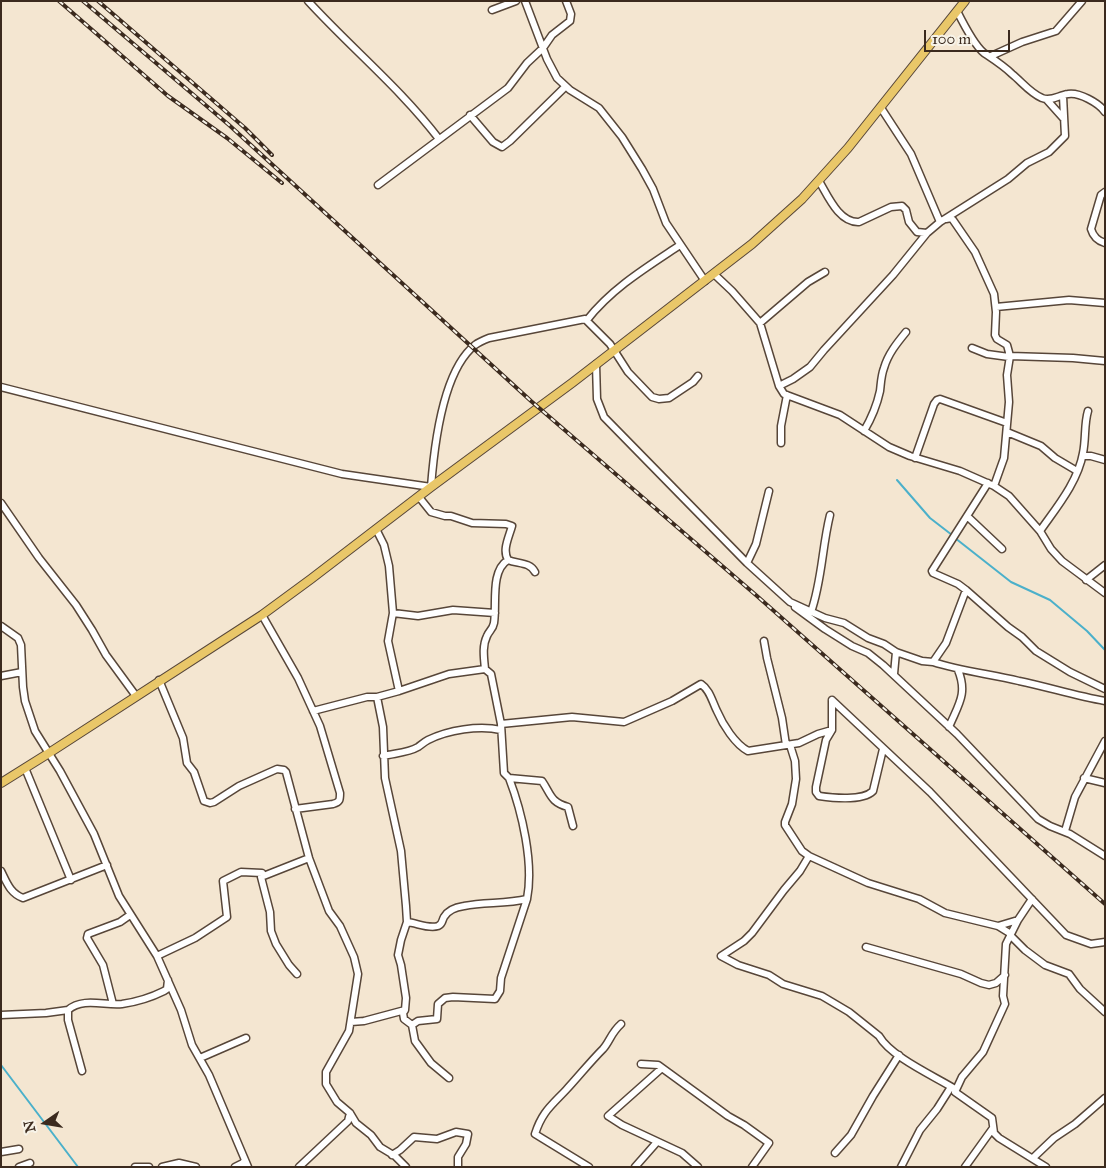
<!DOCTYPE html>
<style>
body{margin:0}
#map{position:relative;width:1106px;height:1168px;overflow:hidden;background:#f4e6d1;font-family:"IM FELL Great Primer",serif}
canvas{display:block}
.frame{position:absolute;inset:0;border:2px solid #3b2a1e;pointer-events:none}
.north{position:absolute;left:20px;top:1098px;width:50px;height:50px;-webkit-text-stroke:4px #f7f3e8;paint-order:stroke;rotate:257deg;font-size:14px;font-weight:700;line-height:20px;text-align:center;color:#3b2a1e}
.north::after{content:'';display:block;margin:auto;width:18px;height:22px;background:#3b2a1e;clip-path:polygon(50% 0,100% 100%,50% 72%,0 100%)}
.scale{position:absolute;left:924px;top:30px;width:86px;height:22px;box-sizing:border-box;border:2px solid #3b2a1e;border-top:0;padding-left:6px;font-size:15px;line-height:18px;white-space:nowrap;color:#3b2a1e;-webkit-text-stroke:4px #f7f3e8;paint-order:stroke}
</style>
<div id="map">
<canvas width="1106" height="1168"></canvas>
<div class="frame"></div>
<div class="north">N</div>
<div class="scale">100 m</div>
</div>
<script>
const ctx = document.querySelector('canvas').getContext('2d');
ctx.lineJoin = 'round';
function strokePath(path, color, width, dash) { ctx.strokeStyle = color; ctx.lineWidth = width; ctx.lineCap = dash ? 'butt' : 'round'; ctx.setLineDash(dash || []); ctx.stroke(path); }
strokePath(new Path2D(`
 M897 480 930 518 952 535
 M955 538 1011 582 1050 600 1087 631 1105 650
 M1 1065 78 1167`), '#4bb0ca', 2);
const minor = new Path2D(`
 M308 1C351 48 401 89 439 139
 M525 1 547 59 557 78 570 90 599 108 622 137 642 169 653 189 666 223 705 281
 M492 10 516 1
 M957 11C963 23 974 45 984 53 993 59 1004 66 1012 74 1022 82 1030 93 1042 98 1051 102 1059 95 1068 94 1079 92 1099 103 1105 112
 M991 56 1022 42 1056 31 1082 1
 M1047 100 1064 119
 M881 108 911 154 940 222
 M470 115 493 142 502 147 510 141 565 87
 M819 181C828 196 839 223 859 222L891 207 902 206 906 210 909 222 917 232 927 233 940 222 1008 179 1027 163 1049 152 1065 136 1063 96
 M378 185 508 88 527 63 543 48 552 35 570 21 571 14 566 1
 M1105 192 1101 195 1091 229C1093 236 1098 241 1105 243
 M946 219 951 218 953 220 975 252 994 294 996 312 995 335 997 339 1007 345 1010 356
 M714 274 732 291 760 323 779 386 784 394 840 415 889 447 910 456 960 471 994 486 1009 496 1040 531 1051 549 1062 561 1105 593
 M996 307 1069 300 1105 303
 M587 320C612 288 647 267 680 245
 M760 323 808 282 825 272
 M972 348 987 354 1009 357
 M596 364 597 399 604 417 747 563 790 602 825 618 844 623 868 638 884 644 896 652 922 661 933 662 946 643 966 590 958 584 933 573 932 571 988 483
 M779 386 793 379 810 367 824 350 893 275 927 233
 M1 387 342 474 431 487C434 448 442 371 475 345 479 342 484 340 489 338L585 319 610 344 628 372 652 397 659 399 669 398 693 382 698 376
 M864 431C871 419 877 405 880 391 881 383 881 376 884 368 888 354 897 343 906 332
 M1007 432 1041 446 1055 458 1077 471
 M781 443V426L787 395
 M1083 456H1091L1105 460
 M915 458 934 404 937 400 940 399 1007 423
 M994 486 1004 458 1009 402 1007 375 1010 356 1073 358 1105 361
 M419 497 431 512 445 516H451L472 523 506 524 512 526C509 537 502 550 508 560
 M1 503 39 558 76 605 92 630 106 655 136 696
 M967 516 1002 549
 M376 529 384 545 389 566 393 613 388 641 399 691
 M1040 531C1056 508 1078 482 1083 453 1086 439 1084 424 1088 411
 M508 560C490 571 497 604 494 623 493 629 489 631 487 636 482 646 484 658 485 669L491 674 501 724 504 773 509 778 542 781C551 794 550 802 568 807L573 826
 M508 560C518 564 530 562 535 572
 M747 563 756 544 769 491
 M1086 580 1105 565
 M966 590 1008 627 1022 637 1036 651 1070 672 1105 689
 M795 607 825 629 852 646 868 653 883 665 957 734 1038 819 1050 826 1070 834 1105 856
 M811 612C822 581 822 547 830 515
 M393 613 418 616 453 610 495 613
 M262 615 298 678 320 726 340 793C340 800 340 802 333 804L295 809
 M1 626 18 638 21 645 23 687 25 701 35 731 60 771 94 834 119 896 157 956 181 1010 192 1045 209 1075 248 1167
 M764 641 767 658 782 718 786 745
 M933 662C961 671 990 674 1019 681 1048 687 1076 696 1105 701
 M894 674 896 652
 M1 676 22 672
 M159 680 183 738 187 763 194 772 204 801 210 803 214 802 239 786 277 769 284 770 286 772 309 858 329 911 340 926 354 957 358 974 349 1031 326 1072V1084L337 1102 350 1113 356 1123 371 1135 380 1147 395 1156 406 1167
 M377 697 383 727 385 778 401 851 406 906 407 922 401 940 398 955 401 965 406 998 405 1010 403 1013 404 1019 412 1025 415 1041 431 1063 449 1078
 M832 700 930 792 1066 935 1091 944 1105 942
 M313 711 367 697H377L399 691 449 674 485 669
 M501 724 572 717 624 722 672 701 701 684C710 690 712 701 717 711 723 725 735 744 748 751L799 743 818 734 832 730V700
 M949 727C958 705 968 694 958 670
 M832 730 826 740 816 787V792L819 796C833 798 863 801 873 791L883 749
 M790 745 795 761 796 779 792 804 785 822V825L802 851 809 856 868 883 919 899 945 913 998 926 1011 934 1018 920 1032 899
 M383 756C395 753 408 753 418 747 421 745 424 742 428 740 448 730 479 725 501 730
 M25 768 71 880
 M1084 778 1105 783
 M1065 831 1075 797 1105 741
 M809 856 800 871 784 890 752 933 744 941 721 956 738 965 769 975 783 984 822 996 849 1012 879 1036C891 1057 934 1076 955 1089
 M1 871C7 883 10 893 23 898L107 865
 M407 922C417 923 428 929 438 926 443 924 442 920 444 917 448 910 457 907 464 906 485 902 506 904 527 899 534 863 522 812 509 778
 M998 926 1018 920
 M1011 934 1006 944 1003 996 1005 1004 983 1052 962 1077 955 1092 992 1118 994 1133 999 1138 1046 1167
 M1010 935 1025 950 1045 965 1069 974 1080 989 1105 1012
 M866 947 961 974 981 983 989 985 996 983 1005 975
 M157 956 195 938 227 917 223 881 241 872 262 873
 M297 974 289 965 276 944 271 931 270 912 261 877 309 858
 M113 1004 103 965 87 938 88 934 120 922 130 915
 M1 1015 46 1013 68 1010
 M351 1022 364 1021 405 1010
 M412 1025 418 1021 437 1019 438 1004 445 998 453 997 495 999 500 991 501 978 527 899
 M200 1058 246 1038
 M641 1064 658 1065 728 1116 744 1125 769 1143 752 1167
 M662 1068 608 1116 622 1125 682 1153 698 1167
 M82 1071 68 1020V1010C83 997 105 1006 122 1004 136 1002 152 997 164 991L167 989 168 980
 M1 1152 19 1149
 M835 1153 851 1135 873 1096 899 1055
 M392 1155 400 1150 414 1137 437 1139 456 1132 468 1134 466 1144 458 1157V1167
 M1033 1158 1054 1138 1075 1124 1105 1098
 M19 1167 30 1163
 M135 1167H149
 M162 1167 179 1163
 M180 1167 179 1163 196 1167
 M235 1167 243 1163 245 1160
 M299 1167 348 1121 350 1113
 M589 1167 535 1134C542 1112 551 1106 566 1090 579 1076 590 1062 603 1049 610 1041 611 1033 621 1024
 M635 1167 657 1142
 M901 1167 920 1130 937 1109 951 1087
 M965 1167 993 1128`);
const major = new Path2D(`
 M1 783 49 753 262 615 311 579 431 487 572 383 752 244 802 199 848 148 965 1`);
strokePath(minor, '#574639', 9);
strokePath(major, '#574639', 10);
strokePath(minor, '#fff', 6);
strokePath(major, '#e9c769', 8);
const rail = new Path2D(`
 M59 1 168 96 227 138 282 183
 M83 1 229 125 531 401 757 596 1105 904
 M98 1 245 128 272 155`);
strokePath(rail, '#3b2a1e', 4);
strokePath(rail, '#f7f3e8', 2, [5.5]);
</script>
